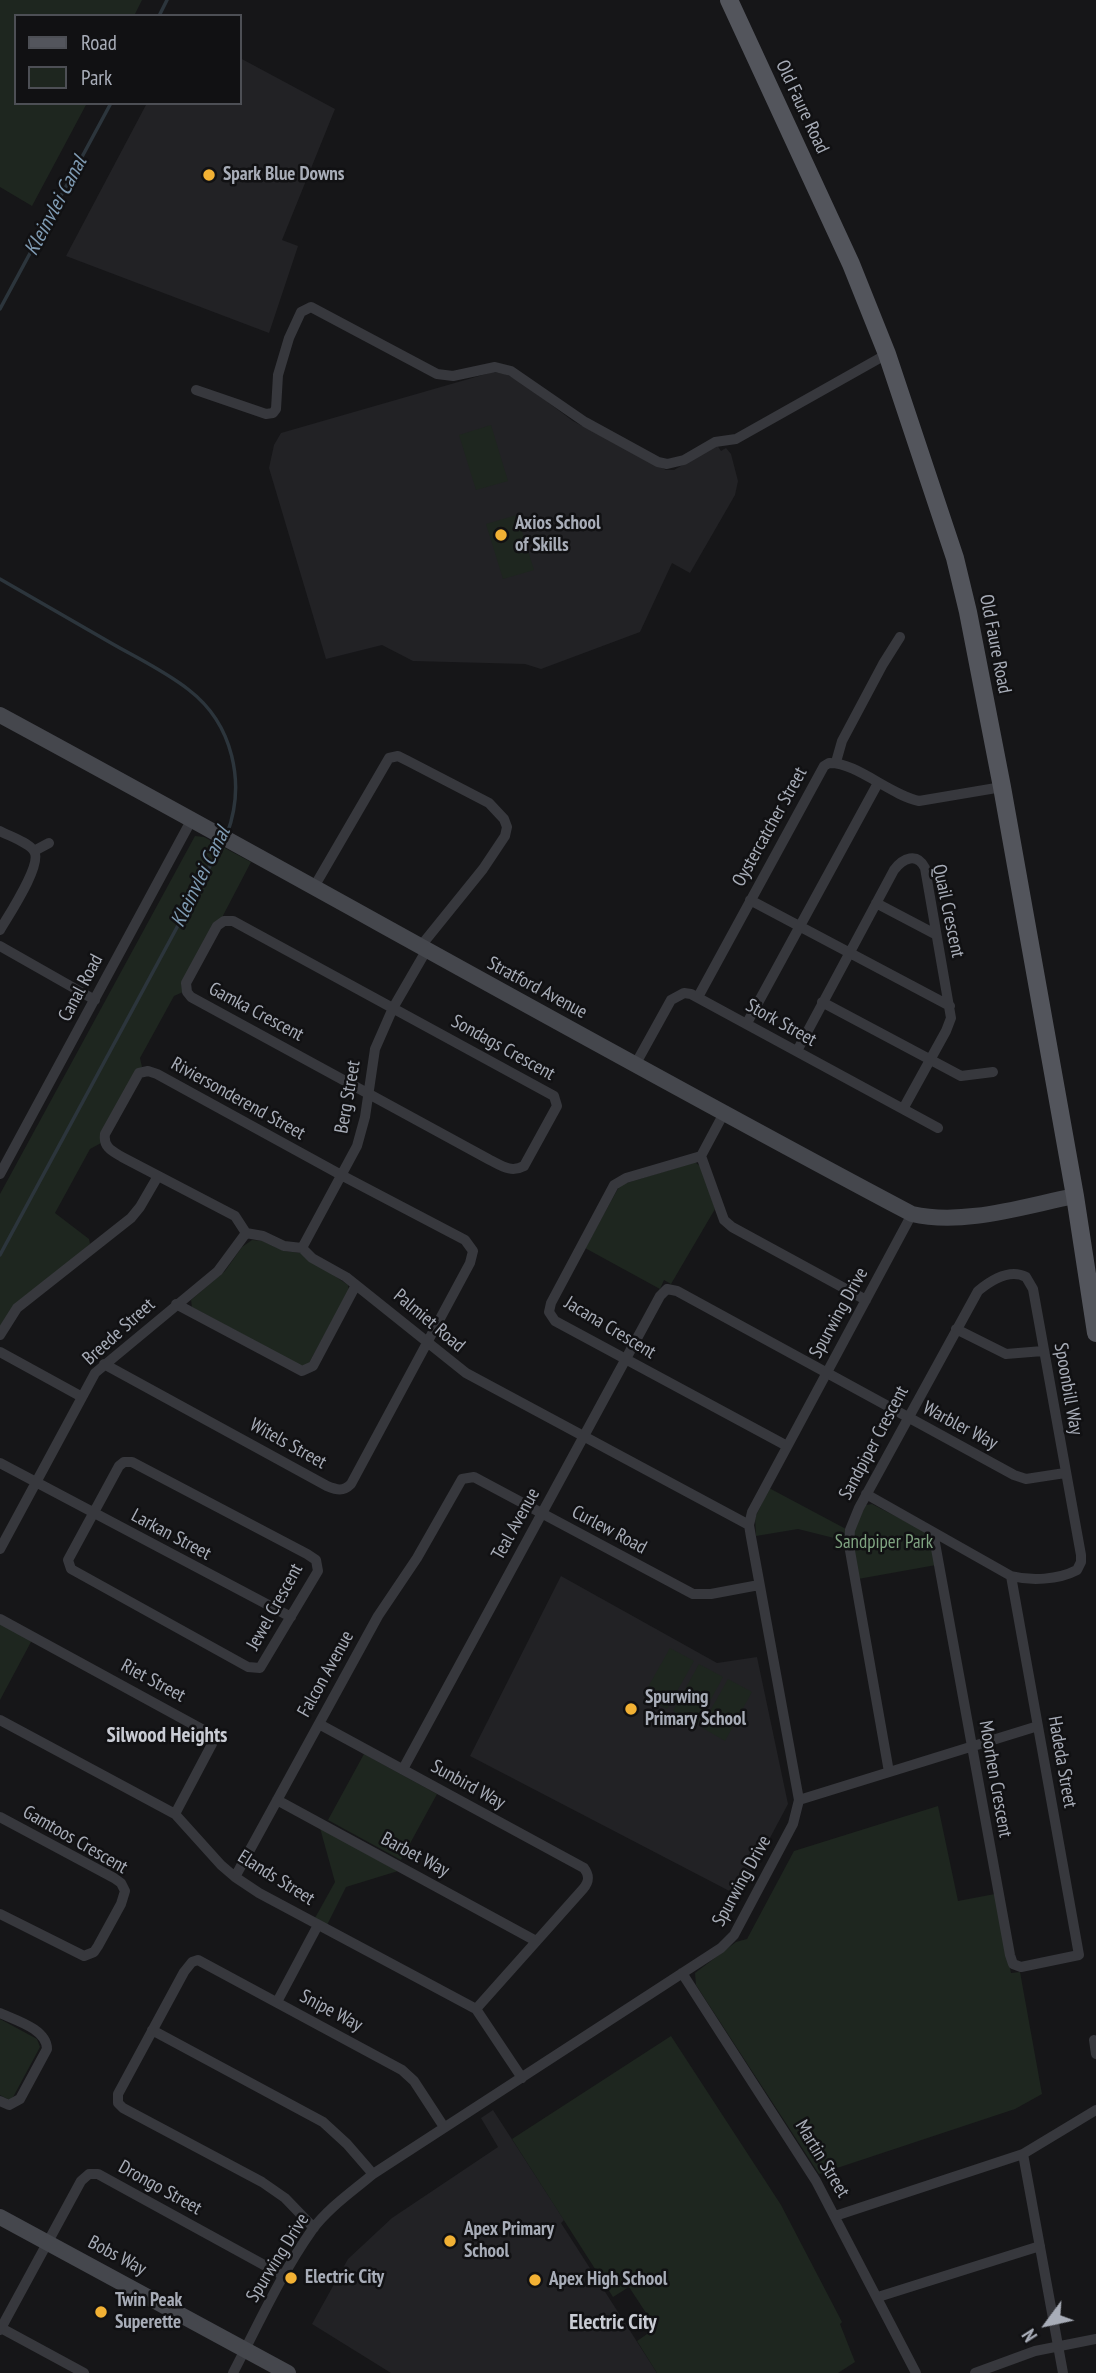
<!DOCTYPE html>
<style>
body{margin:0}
#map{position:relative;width:1096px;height:2373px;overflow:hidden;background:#161618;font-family:"PT Sans Narrow",sans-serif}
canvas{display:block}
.legend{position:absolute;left:14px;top:14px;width:228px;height:91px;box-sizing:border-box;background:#111113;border:2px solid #4d4f55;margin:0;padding:9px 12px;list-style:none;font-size:21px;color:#a8adb8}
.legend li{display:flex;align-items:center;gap:14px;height:35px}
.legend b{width:35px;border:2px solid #4d4f55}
.north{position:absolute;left:1012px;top:2289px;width:70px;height:70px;-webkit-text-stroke:5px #111113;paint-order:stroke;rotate:237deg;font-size:19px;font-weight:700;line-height:28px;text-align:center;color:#a8adb8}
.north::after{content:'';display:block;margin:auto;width:24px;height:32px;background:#a8adb8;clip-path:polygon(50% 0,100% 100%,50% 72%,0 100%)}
</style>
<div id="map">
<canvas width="1096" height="2373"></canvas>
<ul class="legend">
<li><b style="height:9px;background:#53555c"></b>Road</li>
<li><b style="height:19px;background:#1e261f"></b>Park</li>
</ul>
<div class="north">N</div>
</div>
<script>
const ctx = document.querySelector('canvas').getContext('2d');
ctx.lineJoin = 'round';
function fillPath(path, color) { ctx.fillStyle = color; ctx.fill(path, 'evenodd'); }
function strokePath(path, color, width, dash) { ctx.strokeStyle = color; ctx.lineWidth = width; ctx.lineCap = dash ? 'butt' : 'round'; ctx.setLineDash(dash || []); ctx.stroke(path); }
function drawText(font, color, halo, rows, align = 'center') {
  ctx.font = font + ' "PT Sans Narrow",sans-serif'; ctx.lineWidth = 5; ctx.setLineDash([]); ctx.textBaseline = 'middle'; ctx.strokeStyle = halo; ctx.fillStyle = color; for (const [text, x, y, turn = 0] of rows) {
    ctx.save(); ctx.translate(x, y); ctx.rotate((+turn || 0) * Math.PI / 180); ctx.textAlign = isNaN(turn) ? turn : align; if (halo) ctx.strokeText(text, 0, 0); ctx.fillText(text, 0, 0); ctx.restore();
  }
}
fillPath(new Path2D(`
 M240 58 335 109 282 240 298 246 269 333 66 256 147 103H240Z
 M493 372 505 374 518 380 573 421 666 470H674L717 445 721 451 726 448 731 454 738 481 735 495 690 573 672 563 640 632 541 669 525 664 413 661 382 645 326 659 269 468 274 445 281 433Z
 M561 1576 717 1663 757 1657 788 1804 739 1896 470 1756Z
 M493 2110 564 2220 561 2223 657 2373H391L312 2324 348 2259 392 2218 498 2147 481 2118Z`), '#222225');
fillPath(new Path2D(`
 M0 0H142L134 16H16V103H87L32 206 0 187Z
 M491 425 508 481 476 490 459 435Z
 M517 515 534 570 503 579 486 524Z
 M195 836 204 837 251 862 183 992 174 996 140 1058 142 1067 101 1143 90 1149 55 1213 89 1239 90 1244 0 1327V1194Z
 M695 1162 701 1167 715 1209 671 1284 664 1280 660 1289 585 1248 620 1185Z
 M252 1240 263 1241 284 1251 301 1253 348 1285 349 1290 309 1363 303 1367 192 1307 191 1300 225 1271 242 1247Z
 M769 1488 846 1529V1541L798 1529 756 1536 755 1518Z
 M872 1504 928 1533 936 1565 858 1579 854 1551V1528L866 1505Z
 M0 1623 32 1640 0 1700Z
 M670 1648 694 1661 667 1709 643 1696Z
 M699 1664 723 1677 697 1725 673 1711Z
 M728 1679 752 1692 725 1741 701 1727Z
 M364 1754 437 1794 401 1860 328 1820Z
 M938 1806 958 1901 995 1894 1011 1973 1020 1972 1042 2094 1015 2109 819 2174 696 1985 695 1973 736 1942 747 1939 794 1851Z
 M320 1828 398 1871 346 1887 327 1925 315 1918 335 1882Z
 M0 2019 37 2039 40 2047 11 2101 0 2095Z
 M671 2036 781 2205 842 2322 840 2324 855 2362 838 2373H657L637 2341 656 2328 629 2287 613 2297 512 2139Z`), '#1e261f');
strokePath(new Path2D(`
 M159 16 167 0
 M0 309 111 103
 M0 579C37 600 74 622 111 643 137 658 165 671 189 690 233 724 246 783 227 834
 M0 1255 222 844`), '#2c353c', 3.5);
strokePath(new Path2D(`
 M196 390 266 414 273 413 276 409 278 375 289 338 301 312 311 307 437 374 453 376 495 367 511 371 585 422 658 462 667 464 684 460 715 442 736 439 887 354
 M836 762 842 741 883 664 900 637
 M0 831C9 836 28 842 34 851 43 864 8 916 0 930
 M34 851 49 843
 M314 887 389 758 398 756 408 761 489 803 504 819 507 827 505 836 483 869 420 947
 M750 900 950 1006
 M876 903 935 934
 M224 921H233L554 1096 557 1106 524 1166C511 1173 502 1166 490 1160L191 997 187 992 186 983 217 926Z
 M0 946 95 1000
 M698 997 824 766 829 763C856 762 890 795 919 801L1002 787
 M822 1002 961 1076 993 1072
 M747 1023 878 783
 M797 1051 894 870C903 858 917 852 925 868L951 1018 946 1031 903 1109
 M635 1065 671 1000 684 993 691 994 938 1128
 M724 1113 701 1156 724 1220 732 1227 866 1300
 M701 1156 626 1178 614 1185 551 1303 549 1312 555 1321 787 1446
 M0 1174 192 819
 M246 1233 263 1236 284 1246 302 1248 312 1258 346 1277 466 1373 749 1525
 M302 1248 357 1146 365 1117 375 1049 393 1008 426 951
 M176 1304 302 1371 313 1366 356 1285
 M956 1329 1006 1354 1043 1351
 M0 1335 17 1308 131 1218 140 1207 158 1176
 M0 1352 82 1397
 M104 1364 327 1486C337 1490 343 1492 351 1484L470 1263 473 1251 465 1240 343 1176 157 1074 148 1071 139 1073 105 1134C103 1147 112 1151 122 1157L235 1216 246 1233
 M124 1462H132L307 1554 316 1560 318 1571 260 1668 248 1667 71 1569 68 1560 119 1466Z
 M0 1463 291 1617
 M866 1494 1011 1576C1031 1581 1058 1580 1077 1570L1081 1562V1555L1033 1289 1026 1277C1009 1268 990 1281 978 1291L859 1508 850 1530 849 1545 889 1772
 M933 1532 1010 1955 1013 1964 1021 1967 1079 1955 1011 1576
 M0 1549 95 1373 218 1271 246 1233
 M0 1619 207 1732 212 1740V1744L175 1814
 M0 1720 175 1814 221 1865 235 1877 259 1893 476 2009 522 2078
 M319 1724 584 1868C590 1876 589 1882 583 1889L476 2009
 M403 1769 660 1296 667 1289 677 1291 1014 1475 1026 1479 1065 1473
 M277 1800 536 1941
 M799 1800 1038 1726
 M0 1817 114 1878 121 1883 125 1891 121 1904 98 1946 94 1952 84 1956 0 1914
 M235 1877 378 1616 417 1558 462 1479 474 1477 693 1594H711L759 1585
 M682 1973 816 2181 916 2373
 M277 2002 318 1925
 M0 2013C15 2020 47 2029 47 2049L20 2099 9 2105 0 2101
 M152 2030 323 2122 347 2144 373 2174
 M1094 2040 1096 2054
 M1023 2154 1063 2373
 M835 2216 1023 2154 1096 2110
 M314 2228 285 2198 262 2182 123 2108 118 2103V2094L184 1972 192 1962 198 1960 402 2070 414 2081 444 2127
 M878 2297 1040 2246
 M1 2328 84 2373
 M0 2330 81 2181 89 2174H98L284 2276
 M233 2373C258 2325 281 2274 312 2230 328 2208 353 2191 373 2174L721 1948 734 1935 793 1824 799 1800 751 1537 749 1525 752 1512 912 1214
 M975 2373 1035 2351 1096 2339`), '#37383d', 10);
strokePath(new Path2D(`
 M0 715C305 880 606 1052 912 1214 964 1226 1024 1206 1075 1196
 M0 2217 288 2373`), '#45474d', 16);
strokePath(new Path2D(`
 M729 0 851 264 887 354 955 558 968 612 1002 787 1075 1196 1096 1333`), '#53555c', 18);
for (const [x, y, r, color] of [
 [209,175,7,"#f2b134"],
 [501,535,7,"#f2b134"],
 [631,1709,7,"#f2b134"],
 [450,2241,7,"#f2b134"],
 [291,2278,7,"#f2b134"],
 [535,2280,7,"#f2b134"],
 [101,2312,7,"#f2b134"]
]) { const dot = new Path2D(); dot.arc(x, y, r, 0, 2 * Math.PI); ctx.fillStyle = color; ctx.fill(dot); strokePath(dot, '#111113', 2.5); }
drawText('19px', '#a8adb8', '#111113', [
 ["Old Faure Road",802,107,65],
 ["Old Faure Road",995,644,79],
 ["Oystercatcher Street",770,827,-61],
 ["Quail Crescent",948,911,78],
 ["Canal Road",81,988,-62],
 ["Stratford Avenue",537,988,28],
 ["Gamka Crescent",256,1012,28],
 ["Stork Street",781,1023,29],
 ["Sondags Crescent",503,1048,29],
 ["Berg Street",348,1097,-80],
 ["Riviersonderend Street",238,1099,29],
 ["Spurwing Drive",839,1313,-61],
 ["Palmiet Road",429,1321,40],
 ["Jacana Crescent",610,1328,31],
 ["Breede Street",119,1332,-42],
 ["Spoonbill Way",1068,1389,80],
 ["Warbler Way",960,1426,28],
 ["Sandpiper Crescent",874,1443,-62],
 ["Witels Street",288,1444,29],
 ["Teal Avenue",516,1524,-61],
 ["Curlew Road",609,1530,28],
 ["Larkan Street",171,1535,28],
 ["Jewel Crescent",275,1607,-61],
 ["Falcon Avenue",326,1674,-61],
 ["Riet Street",153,1681,28],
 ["Hadeda Street",1062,1762,80],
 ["Moorhen Crescent",995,1779,80],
 ["Sunbird Way",468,1785,29],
 ["Gamtoos Crescent",75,1840,30],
 ["Barbet Way",415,1855,28],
 ["Elands Street",276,1878,32],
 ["Spurwing Drive",742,1881,-61],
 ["Snipe Way",331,2011,28],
 ["Martin Street",822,2159,59],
 ["Drongo Street",160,2188,29],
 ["Bobs Way",117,2256,28],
 ["Spurwing Drive",278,2258,-58]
]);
drawText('bold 19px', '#a8adb8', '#111113', [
 ["Spark Blue Downs",223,175],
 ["Axios School",515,524],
 ["of Skills",515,546],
 ["Spurwing",645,1698],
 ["Primary School",645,1720],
 ["Apex Primary",464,2230],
 ["School",464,2252],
 ["Electric City",305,2278],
 ["Apex High School",549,2280],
 ["Twin Peak",115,2301],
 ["Superette",115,2323]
], 'left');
drawText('19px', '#7fa381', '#111113', [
 ["Sandpiper Park",884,1543]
]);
drawText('italic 21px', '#7f9bb3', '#111113', [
 ["Kleinvlei Canal",56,206,-62],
 ["Kleinvlei Canal",201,877,-64]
]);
drawText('bold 21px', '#c9ccd4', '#111113', [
 ["Silwood Heights",167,1736],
 ["Electric City",613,2323]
]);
</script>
